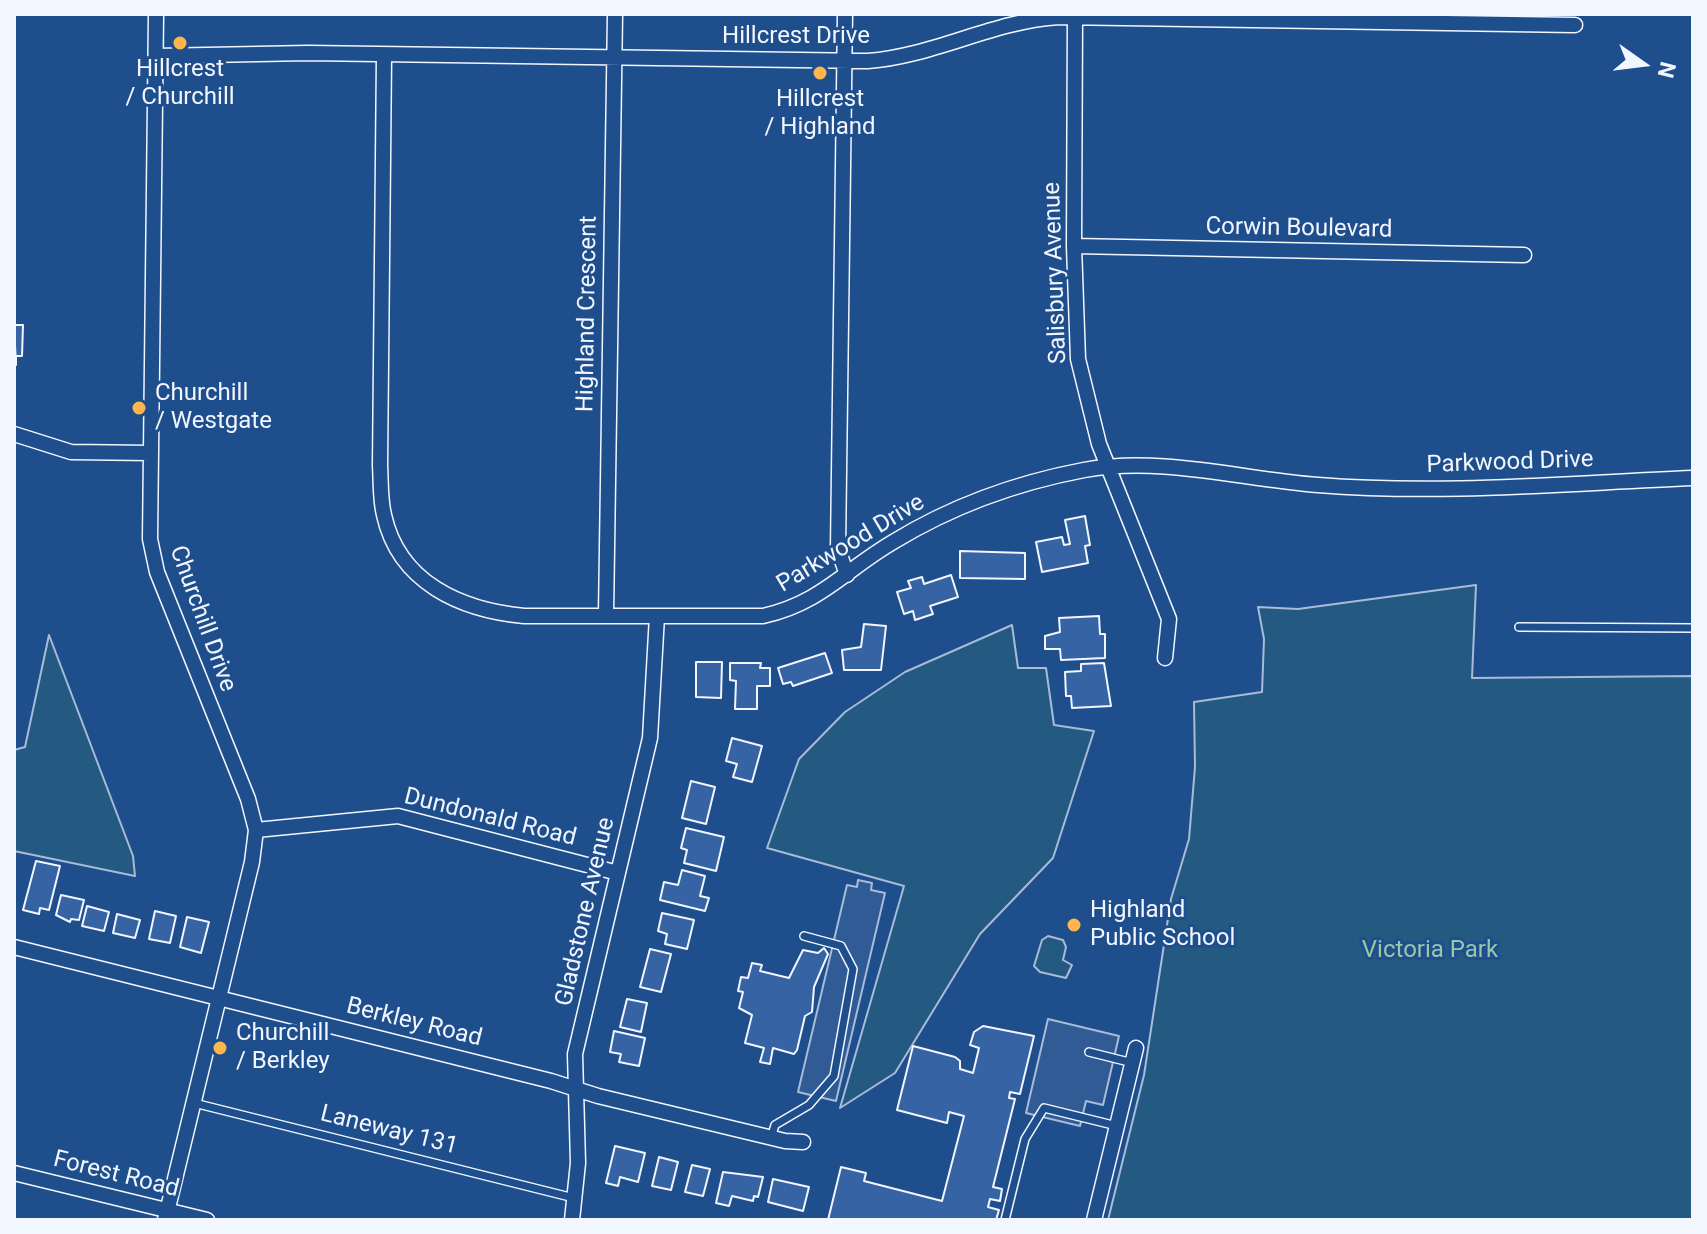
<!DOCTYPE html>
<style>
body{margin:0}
#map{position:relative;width:1707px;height:1234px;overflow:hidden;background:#1f4e8c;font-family:Roboto,sans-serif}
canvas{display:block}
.frame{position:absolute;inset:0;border:16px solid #f2f6ff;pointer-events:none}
.north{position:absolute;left:1603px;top:24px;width:80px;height:80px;-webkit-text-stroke:6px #1f4e8c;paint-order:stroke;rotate:104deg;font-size:22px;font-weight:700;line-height:32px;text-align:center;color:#f2f6ff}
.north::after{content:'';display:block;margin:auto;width:28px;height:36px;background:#f2f6ff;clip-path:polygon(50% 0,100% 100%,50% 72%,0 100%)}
</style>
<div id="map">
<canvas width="1707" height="1234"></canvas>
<div class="frame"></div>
<div class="north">N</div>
</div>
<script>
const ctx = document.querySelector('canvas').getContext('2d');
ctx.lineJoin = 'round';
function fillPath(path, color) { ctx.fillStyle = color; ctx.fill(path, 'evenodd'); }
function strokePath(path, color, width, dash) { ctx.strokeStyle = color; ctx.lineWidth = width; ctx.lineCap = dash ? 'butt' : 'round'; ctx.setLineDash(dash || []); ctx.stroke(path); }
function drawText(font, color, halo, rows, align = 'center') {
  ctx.font = font + ' Roboto,sans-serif'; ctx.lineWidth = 6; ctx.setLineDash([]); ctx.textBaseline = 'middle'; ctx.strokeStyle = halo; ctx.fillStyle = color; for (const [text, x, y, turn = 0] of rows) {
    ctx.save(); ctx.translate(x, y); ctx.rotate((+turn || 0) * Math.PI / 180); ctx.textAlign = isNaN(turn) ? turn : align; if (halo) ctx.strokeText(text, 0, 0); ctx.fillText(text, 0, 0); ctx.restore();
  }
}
const green = new Path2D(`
 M1476 585 1472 678 1693 676V1220H1108L1144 1075 1171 899 1189 839 1195 767 1194 702 1262 692 1264 639 1258 607 1298 609Z
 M1012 625 1018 668H1046L1054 725 1094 731 1053 858 980 934 895 1073 840 1108 904 886 767 848 799 759 845 712 905 672Z
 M49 635 133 856 135 876 14 851V750L25 747Z
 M1048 936 1063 940 1066 947 1063 960 1072 965 1066 978 1040 972 1034 966 1042 940Z`);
fillPath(green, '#245a82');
strokePath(green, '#a8bbd7', 2);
const parking = new Path2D(`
 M858 880 872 883 871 890 885 893 836 1101 798 1092 847 885 857 887Z
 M1048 1019 1119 1036 1103 1105 1086 1101 1080 1126 1026 1113Z`);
fillPath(parking, '#305b95');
strokePath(parking, '#a8bbd7', 2);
const building = new Path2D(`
 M14 325H23L22 356H16V365Z
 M1085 516 1090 545 1085 546 1088 563 1042 572 1036 542 1062 537 1064 545 1070 544 1065 520Z
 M960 551 1025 553V579L960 578Z
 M951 575 958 597 930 606 933 614 915 620 913 611 904 614 897 592 911 588 908 581 922 577 924 584Z
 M1099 616 1100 634H1105V658L1061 660 1060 649H1045V636L1060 632 1059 618Z
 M864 624 886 626 881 670H844L842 650 861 647Z
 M825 653 832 673 793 686 791 682 783 684 778 668Z
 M696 662H722L721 698 696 697Z
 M730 663H761L760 668H770V686H757V709H735L736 681 730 680Z
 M1104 663 1111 706 1072 708 1071 696H1066L1065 672 1081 671V664Z
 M732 738 762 746 752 782 733 777 737 764 726 761Z
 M691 781 715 787 706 824 682 818Z
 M686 828 724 837 716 871 684 863 687 850 681 848Z
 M36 861 60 866 49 910 40 908 39 914 23 910Z
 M682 870 705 876 700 896 709 898 705 911 660 900 664 882 678 885Z
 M61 895 84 900 79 920 71 919 70 922 56 915Z
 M87 906 109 912 104 931 82 926Z
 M155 911 176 916 170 943 149 939Z
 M662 913 694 920 687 949 665 944 667 934 658 931Z
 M117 914 140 920 135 938 113 933Z
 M187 917 209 922 201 953 180 947Z
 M824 948 828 954 814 987 812 1012 805 1016 797 1050 794 1054 773 1048 770 1064 760 1062 764 1048 745 1043 752 1015 739 1008 743 992 738 991 741 977 748 978 752 963 762 965 760 971 789 978 803 950 818 953Z
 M650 949 671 954 661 992 640 987Z
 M627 999 647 1003 641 1032 620 1027Z
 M983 1026 1034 1036 1020 1094 1010 1092 1009 1098 1015 1099 993 1187 1002 1189 1000 1201 990 1199 988 1207 999 1210 996 1220H828L841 1167 866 1173 864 1181 942 1201 964 1116 949 1112 947 1123 897 1110 913 1046 955 1057 960 1061V1069L973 1073 979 1048 970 1045 974 1032Z
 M614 1031 645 1038 639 1066 619 1062 621 1054 610 1052Z
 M615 1146 645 1153 638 1182 620 1177 618 1186 606 1183Z
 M659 1157 678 1162 671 1190 652 1186Z
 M692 1165 710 1169 703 1196 685 1192Z
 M723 1172 763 1177 758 1197 754 1196 753 1201 732 1196 729 1206 716 1203Z
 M773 1179 809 1187 803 1211 768 1202Z`);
fillPath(building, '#3563a3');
strokePath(building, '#f2f6ff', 2);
const lane = new Path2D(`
 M1519 627 1693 628
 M1089 1052 1133 1063
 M194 1103 574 1198
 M771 1138 775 1125 809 1105 834 1076 853 969 841 946 804 936
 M1005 1220 1025 1139 1044 1108 1117 1126`);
const street = new Path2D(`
 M156 14 150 539 157 572 248 799 256 830 252 862 165 1220
 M845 14 838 549 847 575
 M1075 14 1074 246 1078 359 1099 444 1169 619 1165 658
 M156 56 308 53 868 61C934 56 993 21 1059 17L1575 25
 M384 56 380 465C381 481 380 499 384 515 399 583 461 610 524 616H763C821 603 845 570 893 542 952 506 1015 483 1084 470 1161 456 1241 479 1318 485 1443 495 1569 483 1693 478
 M1074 246 1524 255
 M14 434 71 452 151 453
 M606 615 615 14
 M256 830 398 816 618 873
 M14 947 551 1081 598 1096 785 1141 803 1142
 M14 1173 207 1220
 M572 1220 578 1163 575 1054 650 738 657 616
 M1094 1220 1136 1048`);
strokePath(lane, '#f2f6ff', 10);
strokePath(street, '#f2f6ff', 17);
strokePath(lane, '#1f4e8c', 7);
strokePath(street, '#1f4e8c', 14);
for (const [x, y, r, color] of [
 [180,43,8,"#ffb74d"],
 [820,73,8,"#ffb74d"],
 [139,408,8,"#ffb74d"],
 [1074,925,8,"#ffb74d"],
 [220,1048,8,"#ffb74d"]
]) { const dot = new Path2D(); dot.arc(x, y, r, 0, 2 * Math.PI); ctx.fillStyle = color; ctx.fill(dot); strokePath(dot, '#1f4e8c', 3); }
drawText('24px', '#f2f6ff', '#1f4e8c', [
 ["Hillcrest Drive",796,37],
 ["Corwin Boulevard",1299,229,1],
 ["Salisbury Avenue",1056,273,-92],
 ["Highland Crescent",588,314,-89],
 ["Parkwood Drive",1510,463,-2],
 ["Parkwood Drive",851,544,-31],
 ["Churchill Drive",202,619,70],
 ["Dundonald Road",490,818,14],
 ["Gladstone Avenue",586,912,-77],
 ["Berkley Road",414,1023,14],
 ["Laneway 131",389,1131,14],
 ["Forest Road",116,1175,14]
]);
drawText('24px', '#f2f6ff', '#1f4e8c', [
 ["Hillcrest",180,70,"center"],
 ["/ Churchill",180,98,"center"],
 ["Hillcrest",820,100,"center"],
 ["/ Highland",820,128,"center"],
 ["Churchill",155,394],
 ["/ Westgate",155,422],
 ["Highland",1090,911],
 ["Public School",1090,939],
 ["Churchill",236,1034],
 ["/ Berkley",236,1062]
], 'left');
drawText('24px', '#97c8a6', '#1f4e8c', [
 ["Victoria Park",1430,951]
]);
</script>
